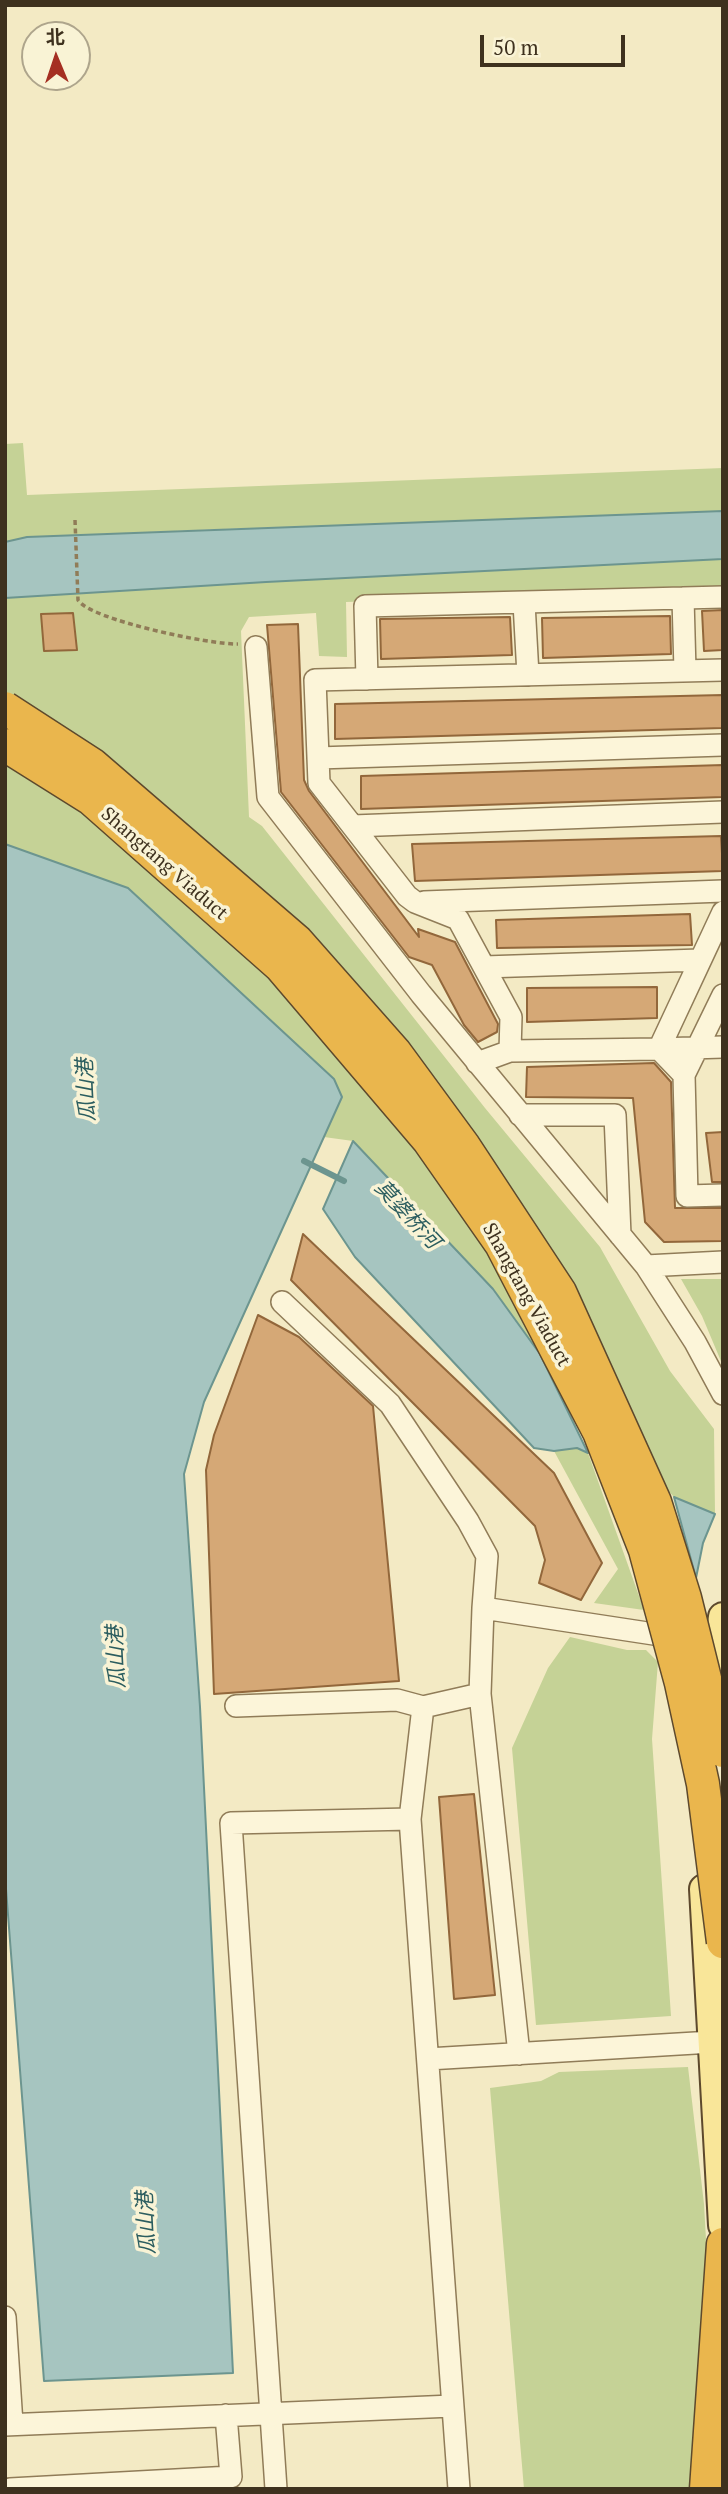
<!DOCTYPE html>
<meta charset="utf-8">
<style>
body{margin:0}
#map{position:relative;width:728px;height:2494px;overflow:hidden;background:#f3eac4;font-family:"PT Serif","Noto Sans SC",serif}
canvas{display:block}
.frame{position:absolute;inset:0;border:7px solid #3e311e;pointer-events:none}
.north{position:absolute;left:21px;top:21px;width:70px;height:70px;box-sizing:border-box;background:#f9f3d5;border:2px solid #aea58c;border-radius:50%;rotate:358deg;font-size:19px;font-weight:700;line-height:28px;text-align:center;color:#3e311e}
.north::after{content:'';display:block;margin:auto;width:24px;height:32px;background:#a52f22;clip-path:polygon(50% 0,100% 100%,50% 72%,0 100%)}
.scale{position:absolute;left:480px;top:35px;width:145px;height:32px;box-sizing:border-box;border:4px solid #3e311e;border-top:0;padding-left:9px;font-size:21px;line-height:24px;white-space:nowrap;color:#3e311e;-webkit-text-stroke:5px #f9f3d5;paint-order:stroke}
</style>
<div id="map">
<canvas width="728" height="2494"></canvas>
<div class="frame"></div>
<div class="north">北</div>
<div class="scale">50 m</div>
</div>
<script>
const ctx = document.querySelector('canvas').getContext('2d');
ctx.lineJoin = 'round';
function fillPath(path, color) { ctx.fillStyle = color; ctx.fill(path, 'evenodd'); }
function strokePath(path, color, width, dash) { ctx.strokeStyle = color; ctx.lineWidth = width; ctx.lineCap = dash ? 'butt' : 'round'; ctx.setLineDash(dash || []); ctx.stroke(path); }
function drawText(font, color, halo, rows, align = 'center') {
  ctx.font = font + ' "PT Serif","Noto Sans SC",serif'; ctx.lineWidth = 7; ctx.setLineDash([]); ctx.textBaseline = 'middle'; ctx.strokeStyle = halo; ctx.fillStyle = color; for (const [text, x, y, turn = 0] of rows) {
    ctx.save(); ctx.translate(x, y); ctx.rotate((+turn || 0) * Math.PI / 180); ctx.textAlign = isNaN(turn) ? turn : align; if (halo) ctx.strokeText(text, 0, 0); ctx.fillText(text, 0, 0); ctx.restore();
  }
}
fillPath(new Path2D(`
 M23 443 27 495 723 468V515L223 529 27 537 5 542V444Z
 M723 559V589L346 602 347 657 319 656 316 613 249 617 241 631 249 817 262 826 485 1108 600 1247 670 1371 714 1429 715 1514 674 1497 540 1354 493 1289 353 1141 324 1137 342 1098 128 888 5 844V598L266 582Z
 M681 1279H723V1366L702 1316Z
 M577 1448 588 1453 644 1610 594 1603 618 1569 554 1451Z
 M570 1637 627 1650H646L658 1662 652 1739 671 2016 536 2025 512 1748 548 1668Z
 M688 2067 704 2204 720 2489H524L490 2088 541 2081 559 2072Z`), '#c5d296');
const water = new Path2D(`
 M723 511V559L266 582 5 598V542L27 537Z
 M5 844 128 888 334 1079 342 1097 204 1402 184 1474 200 1707 233 2373 44 2381 5 1876Z
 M353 1141 493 1289 540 1354 588 1453 577 1448 554 1451 534 1448 355 1257 323 1209Z
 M674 1497 715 1514 703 1543 696 1578Z`);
fillPath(water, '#a6c5c0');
strokePath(water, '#6c958f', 2);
strokePath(new Path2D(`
 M304 1161 344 1181`), '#6c958f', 6);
const building = new Path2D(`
 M723 610V650L704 651 702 611Z
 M73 613 77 650 44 651 41 614Z
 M670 616 671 654 543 658 542 618Z
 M510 617 512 655 381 659 380 619Z
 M298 624 304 780 309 791 419 937 418 929 455 942 498 1024 497 1032 478 1042 464 1025 432 965 409 957 281 792 267 625Z
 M723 695V728L335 739V704Z
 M723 765V797L361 809V776Z
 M721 836 723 871 415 881 412 844Z
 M690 914 692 945 497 948 496 920Z
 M657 987V1018L527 1022V988Z
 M654 1063 671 1082 675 1208H723V1241L664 1242 645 1222 633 1098 526 1097 527 1067Z
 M723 1132V1182H712L706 1133Z
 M303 1234 554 1473 602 1563 581 1600 539 1583 545 1560 535 1526 291 1280Z
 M258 1315 299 1337 373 1406 399 1681 214 1694 206 1470 214 1435Z
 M474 1794 495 1995 454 1999 439 1797Z`);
fillPath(building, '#d5a876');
strokePath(building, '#92673b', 2);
const minor = new Path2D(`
 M683 598 685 671
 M524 603 528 675
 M256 647 268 797 421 994 646 1266 695 1342 723 1394
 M367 679 365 606 723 597
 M318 758 723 745
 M353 826 723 812
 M424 902 723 891
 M484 967 700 960
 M659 1049 684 1075 687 1196 723 1195
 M659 1049 723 1047
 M510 1051 511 1017 458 919 415 902 407 896 319 783 315 680 723 670
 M477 1063 510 1051 659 1049 723 912
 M684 1075 723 995
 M520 1115H615L620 1235
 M646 1266 723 1262
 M282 1302 390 1404 468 1521 487 1556 483 1608
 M480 1694 519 2054
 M236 1706 397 1700 423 1707
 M428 2059 712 2042
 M5 2317 12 2424
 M5 2425 452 2406
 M10 2489 231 2477 226 2415
 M276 2489 231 1823 410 1819
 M459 2489 410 1819 423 1707 480 1694 483 1608 680 1638`);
const major = new Path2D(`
 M712 1698 723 1617
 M704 1889 723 2225`);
const highway = new Path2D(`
 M706 2489 723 2244`);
strokePath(minor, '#907c58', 24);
strokePath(major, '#5d492d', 32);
strokePath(highway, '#5d492d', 35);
strokePath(new Path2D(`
 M75 520 78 600C90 620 212 645 238 644`), '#907c58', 3.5, [5, 3.5]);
strokePath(minor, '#fcf5d9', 21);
strokePath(major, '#f9e699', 28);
strokePath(highway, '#eab64d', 32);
const highwayBridge = new Path2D(`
 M5 708 93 765 297 941 395 1052 464 1146 560 1292 655 1502 685 1598 723 1751
 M5 745 91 799 280 966 429 1141 501 1244 599 1432 645 1550 681 1683 703 1784 723 1942`);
strokePath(highwayBridge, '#5d492d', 35, []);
strokePath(highwayBridge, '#eab64d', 32);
drawText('19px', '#3e311e', '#f9f3d5', [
 ["Shangtang Viaduct",164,864,41],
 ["Shangtang Viaduct",526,1295,61]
]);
drawText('italic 21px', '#2b5d5f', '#f9f3d5', [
 ["瓜山港",87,1090,-93],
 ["莫婆桥河",407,1215,47],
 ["瓜山港",117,1657,-93],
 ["瓜山港",147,2223,-93]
]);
</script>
